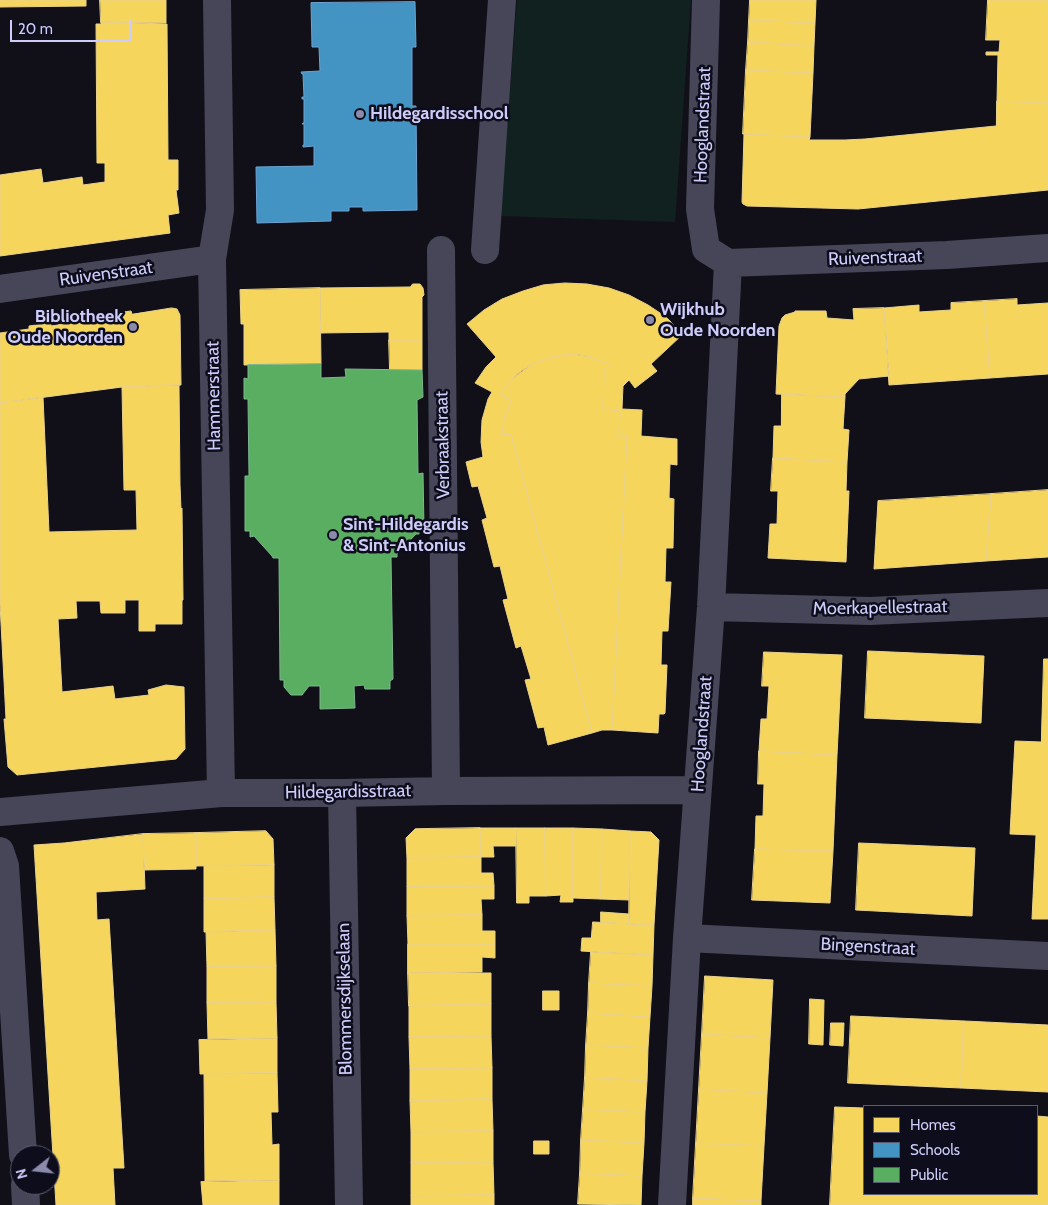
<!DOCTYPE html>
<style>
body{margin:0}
#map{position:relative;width:1048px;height:1205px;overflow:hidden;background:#111018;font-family:Cabin,sans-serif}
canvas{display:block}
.legend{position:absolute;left:863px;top:1105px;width:175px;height:90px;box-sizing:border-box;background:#0e0d1b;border:1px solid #5a5974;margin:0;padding:6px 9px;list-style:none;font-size:15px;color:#cdccfa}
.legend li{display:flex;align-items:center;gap:10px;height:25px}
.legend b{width:25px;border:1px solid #5a5974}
.north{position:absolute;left:10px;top:1145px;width:50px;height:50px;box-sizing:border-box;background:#0e0d1b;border:1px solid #5a5974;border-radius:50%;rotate:254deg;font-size:14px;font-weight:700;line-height:20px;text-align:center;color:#cdccfa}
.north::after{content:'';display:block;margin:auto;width:18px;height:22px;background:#8b8aab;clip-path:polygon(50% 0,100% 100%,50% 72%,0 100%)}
.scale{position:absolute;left:10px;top:20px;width:121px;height:22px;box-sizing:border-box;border:2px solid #cdccfa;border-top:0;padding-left:6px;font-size:15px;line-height:18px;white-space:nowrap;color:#cdccfa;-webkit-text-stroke:4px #0e0d1b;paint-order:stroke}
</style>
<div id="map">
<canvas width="1048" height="1205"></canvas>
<ul class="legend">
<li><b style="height:14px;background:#f6d55c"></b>Homes</li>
<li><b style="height:14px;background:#4393c3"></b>Schools</li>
<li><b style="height:14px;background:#5aae61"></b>Public</li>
</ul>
<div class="north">N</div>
<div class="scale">20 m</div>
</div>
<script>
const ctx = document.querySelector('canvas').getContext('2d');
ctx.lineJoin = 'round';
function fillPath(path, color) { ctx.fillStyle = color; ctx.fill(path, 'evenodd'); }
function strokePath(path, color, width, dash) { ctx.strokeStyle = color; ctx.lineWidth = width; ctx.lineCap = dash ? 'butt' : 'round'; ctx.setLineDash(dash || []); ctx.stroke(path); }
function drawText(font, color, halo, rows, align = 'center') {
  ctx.font = font + ' Cabin,sans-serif'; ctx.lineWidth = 5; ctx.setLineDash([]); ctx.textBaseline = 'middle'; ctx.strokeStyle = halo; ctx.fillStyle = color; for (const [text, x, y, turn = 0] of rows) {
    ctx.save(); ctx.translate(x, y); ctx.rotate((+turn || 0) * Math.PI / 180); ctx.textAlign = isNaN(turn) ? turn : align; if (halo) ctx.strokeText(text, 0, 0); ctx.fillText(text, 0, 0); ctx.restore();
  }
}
fillPath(new Path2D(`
 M517 0H691L675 222 500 216Z`), '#112120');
const homes = new Path2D(`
 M0 0H86V6L0 7Z
 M100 0H166V23L101 22Z
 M750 0H816L815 23 749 20Z
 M988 0H1048V103L997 101 998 55H986V52H999L1000 40H986Z
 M749 20 815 23 814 46 748 42Z
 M101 22 167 24 168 160H178V190H176L179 213 168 215 170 233 0 256V175L41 169 43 183 82 177 83 185 105 182V163H97L96 24H101Z
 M748 42 814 46 813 73 746 70Z
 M746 70 813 73 810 137 743 134Z
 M997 101 1048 103V190L858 209 747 206 743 204 742 202 744 134 810 137 809 140H845L865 139 996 126Z
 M565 283 587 284 609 288 629 295 648 305 666 317 683 334 651 364 657 371 635 388 629 380 623 386 622 409 642 410 641 436 677 439V465L670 464 669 498 674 499 673 548H666L665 582H671L668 631H662L661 665H667L665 713 664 714H659L658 733 612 730 627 436H619L620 411 603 409 604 373 609 364 591 357 581 355 571 354 551 357 532 364 521 371 512 379 500 395 511 400 504 419 502 435 511 434 592 733 548 745 544 727 538 728 525 680 531 679 521 646 516 648 503 600 508 599 500 566 494 567 482 520 487 518 478 486 472 487 466 462 483 457 481 442 482 420 488 399 492 392 475 383 486 367 496 357 467 324 484 310 502 299 523 291 543 285Z
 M413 284H420L423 288 424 295 422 297V340H389V332L320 333V288L410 287Z
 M320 288 321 364 244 365V324H241L240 290Z
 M1017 299V305L1048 303V374L990 378 984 301Z
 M984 301 990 378 889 385 884 308 919 305V312L951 310V303Z
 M172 308 177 309 180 315 181 385 122 387 0 403V333L29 329V326L51 323V326L87 320 86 318 109 314 131 311 132 314Z
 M884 308 889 376 859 379 845 394V397L776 394 779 326 782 318 785 315 795 312V311H826L827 318 854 320 853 309Z
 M389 340H422V370H390Z
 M571 354 591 357 609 364 604 373 603 409 620 411 619 436H627L612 730H602L592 733 511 434 502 435 504 419 511 400 500 395 512 379 532 364 551 357Z
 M179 385 180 485 181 509 182 508 183 600H182V624H155V631H139V600H125V613H101L100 601H76L77 618 58 619 62 692 113 686 115 699 149 695 148 690 166 685 184 687 185 749 176 759 17 775 8 767 4 719H6L0 604V403L43 397 49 532 137 530 136 490H124L122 387Z
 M782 394 845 397 843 429 849 430 847 462 773 458 774 426H781Z
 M773 458 847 462 846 491H849L846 562 768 558 770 524H777L778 491H771Z
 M1048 490V557L986 561 991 494Z
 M991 494 986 561 874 569 878 501Z
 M868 651 984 656 981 723 865 718Z
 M764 652 842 655 837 755 759 751 761 719H767L769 686H762Z
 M1044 659H1048V919H1032L1036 835 1010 834 1015 741 1041 742Z
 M759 751 837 755 833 851 755 849 756 816H763L764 784H758Z
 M480 828 481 857 407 858 406 838 415 829Z
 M480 828H516V846H493L494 857H481Z
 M516 828H545L546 896H529V903H517Z
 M545 828H573V902H560L561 895 546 896Z
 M573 828 602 829 601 899 573 898Z
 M602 829 630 831 629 900 601 899Z
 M266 831 273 839 274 865 196 866V833Z
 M630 831 651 832 659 840 654 925 629 924Z
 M196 833V869L144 870 143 834Z
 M143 834 145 889 96 892 97 920 109 919 124 1168H113L115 1205H56L34 845 64 843Z
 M859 843 975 848 972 916 856 910Z
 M755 849 833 851 830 903 752 900Z
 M481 857V873H493L494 886 407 887V858Z
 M274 865V897L204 899V866Z
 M494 886V899H481L482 915 407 916V887Z
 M274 897 275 930 204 932V899Z
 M601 912 629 914V924L601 922Z
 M482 915V931H495V944H408L407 916Z
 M593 922 654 925 653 955 581 951 582 938H591Z
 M275 930 276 966 207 967 206 932Z
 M408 944H495V958L482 957V972L408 973Z
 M591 952 653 955 652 986 589 983Z
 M276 966V1002L207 1003V967Z
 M408 973H491V1004L409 1006Z
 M705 976 773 980 770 1038 702 1034Z
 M589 983 652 986 650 1017 588 1013Z
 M543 991H559V1010H543Z
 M810 999 824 1000 823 1045 809 1044Z
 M276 1002 277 1038 208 1039 207 1003Z
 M491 1004V1036L409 1037V1006Z
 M588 1013 650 1017 648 1048 586 1045Z
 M851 1016 964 1021 961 1088 848 1083Z
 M964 1021 1048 1025V1092L961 1088Z
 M831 1023H844L843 1046 830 1045Z
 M702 1034 770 1038 767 1093 699 1089Z
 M491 1036 492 1068 410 1069 409 1037Z
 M277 1038V1073L200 1074 199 1040Z
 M586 1045 648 1048 647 1081 585 1077Z
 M492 1068V1099L410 1101V1069Z
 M277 1073 278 1112H271L272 1145 279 1144V1180L205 1181 204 1074Z
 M585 1077 647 1081 645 1112 583 1109Z
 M699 1089 767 1093 764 1146 696 1143Z
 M492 1099 493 1131 411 1132 410 1101Z
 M835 1107 864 1108V1194H1037V1116L1048 1117V1205H830Z
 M583 1109 645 1112 644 1143 581 1140Z
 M493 1131V1162L411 1163V1132Z
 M581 1140 644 1143 642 1176 580 1173Z
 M534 1141H549V1154H534Z
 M696 1143 764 1146 761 1201 693 1198Z
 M493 1162 494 1195 411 1196V1163Z
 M580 1173 642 1176 641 1205 578 1204Z
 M279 1180V1205H203L201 1182Z
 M494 1195V1205H411V1196Z
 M693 1198 761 1201V1205H693Z`);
fillPath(homes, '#f6d55c');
strokePath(homes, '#ead28b', 1);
const schools = new Path2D(`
 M415 2 416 47H412V106H416L417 210 363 211V207H349V211H331V221L257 223 256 167 314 166V146L303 147V145H304V124H302L303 123H304V99H302V97H304L303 74H302L301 72 320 71 319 47H312L311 3Z`);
fillPath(schools, '#4393c3');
strokePath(schools, '#6ca4d4', 1);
const public = new Path2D(`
 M321 364V378L346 377 345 369 422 370 423 397 417 400 418 474 423 473 424 528H419V534H416L397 554V557H391L393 679 390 681V689H365L364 685 354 686 355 708 320 709V686H309L302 695H291L284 687V680H280L279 558H273L272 556 254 536 250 537V531H245V476H249L248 399H244V378L248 379V365Z`);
fillPath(public, '#5aae61');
strokePath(public, '#7cb78f', 1);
strokePath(new Path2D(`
 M217 0 220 210 212 259 221 793
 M706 0 700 209 706 249 728 263 947 255 1048 248
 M441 250 446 791
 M485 250 502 0
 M0 289 212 259
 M711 607 870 611 1048 603
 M342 793 349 1205
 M0 812 221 793H342L446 791 697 790
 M0 851 5 866 23 1155
 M687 938 1048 956
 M25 1185 26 1205
 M672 1205 687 938 711 607 728 263`), '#464658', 28);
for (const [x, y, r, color] of [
 [360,114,5,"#8b8aab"],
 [650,320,5,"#8b8aab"],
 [133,327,5,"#8b8aab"],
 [333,535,5,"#8b8aab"]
]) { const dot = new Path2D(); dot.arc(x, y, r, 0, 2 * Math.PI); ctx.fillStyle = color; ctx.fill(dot); strokePath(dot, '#0e0d1b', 2); }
drawText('bold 18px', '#cdccfa', '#0e0d1b', [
 ["Hildegardisschool",370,114],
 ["Wijkhub",660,310],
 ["Oude Noorden",660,331],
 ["Bibliotheek",123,317,"right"],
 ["Oude Noorden",123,338,"right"],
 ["Sint-Hildegardis",343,525],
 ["& Sint-Antonius",343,546]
], 'left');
drawText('18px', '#cdccfa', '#0e0d1b', [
 ["Hooglandstraat",703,125,-88],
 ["Ruivenstraat",875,258,-2],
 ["Ruivenstraat",106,274,-8],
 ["Hammerstraat",214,396,-91],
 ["Verbraakstraat",443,445,-91],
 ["Moerkapellestraat",880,608,-1],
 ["Hooglandstraat",702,734,-86],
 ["Hildegardisstraat",348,792,-1],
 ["Bingenstraat",868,947,3],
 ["Blommersdijkselaan",345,999,-91]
]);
</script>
